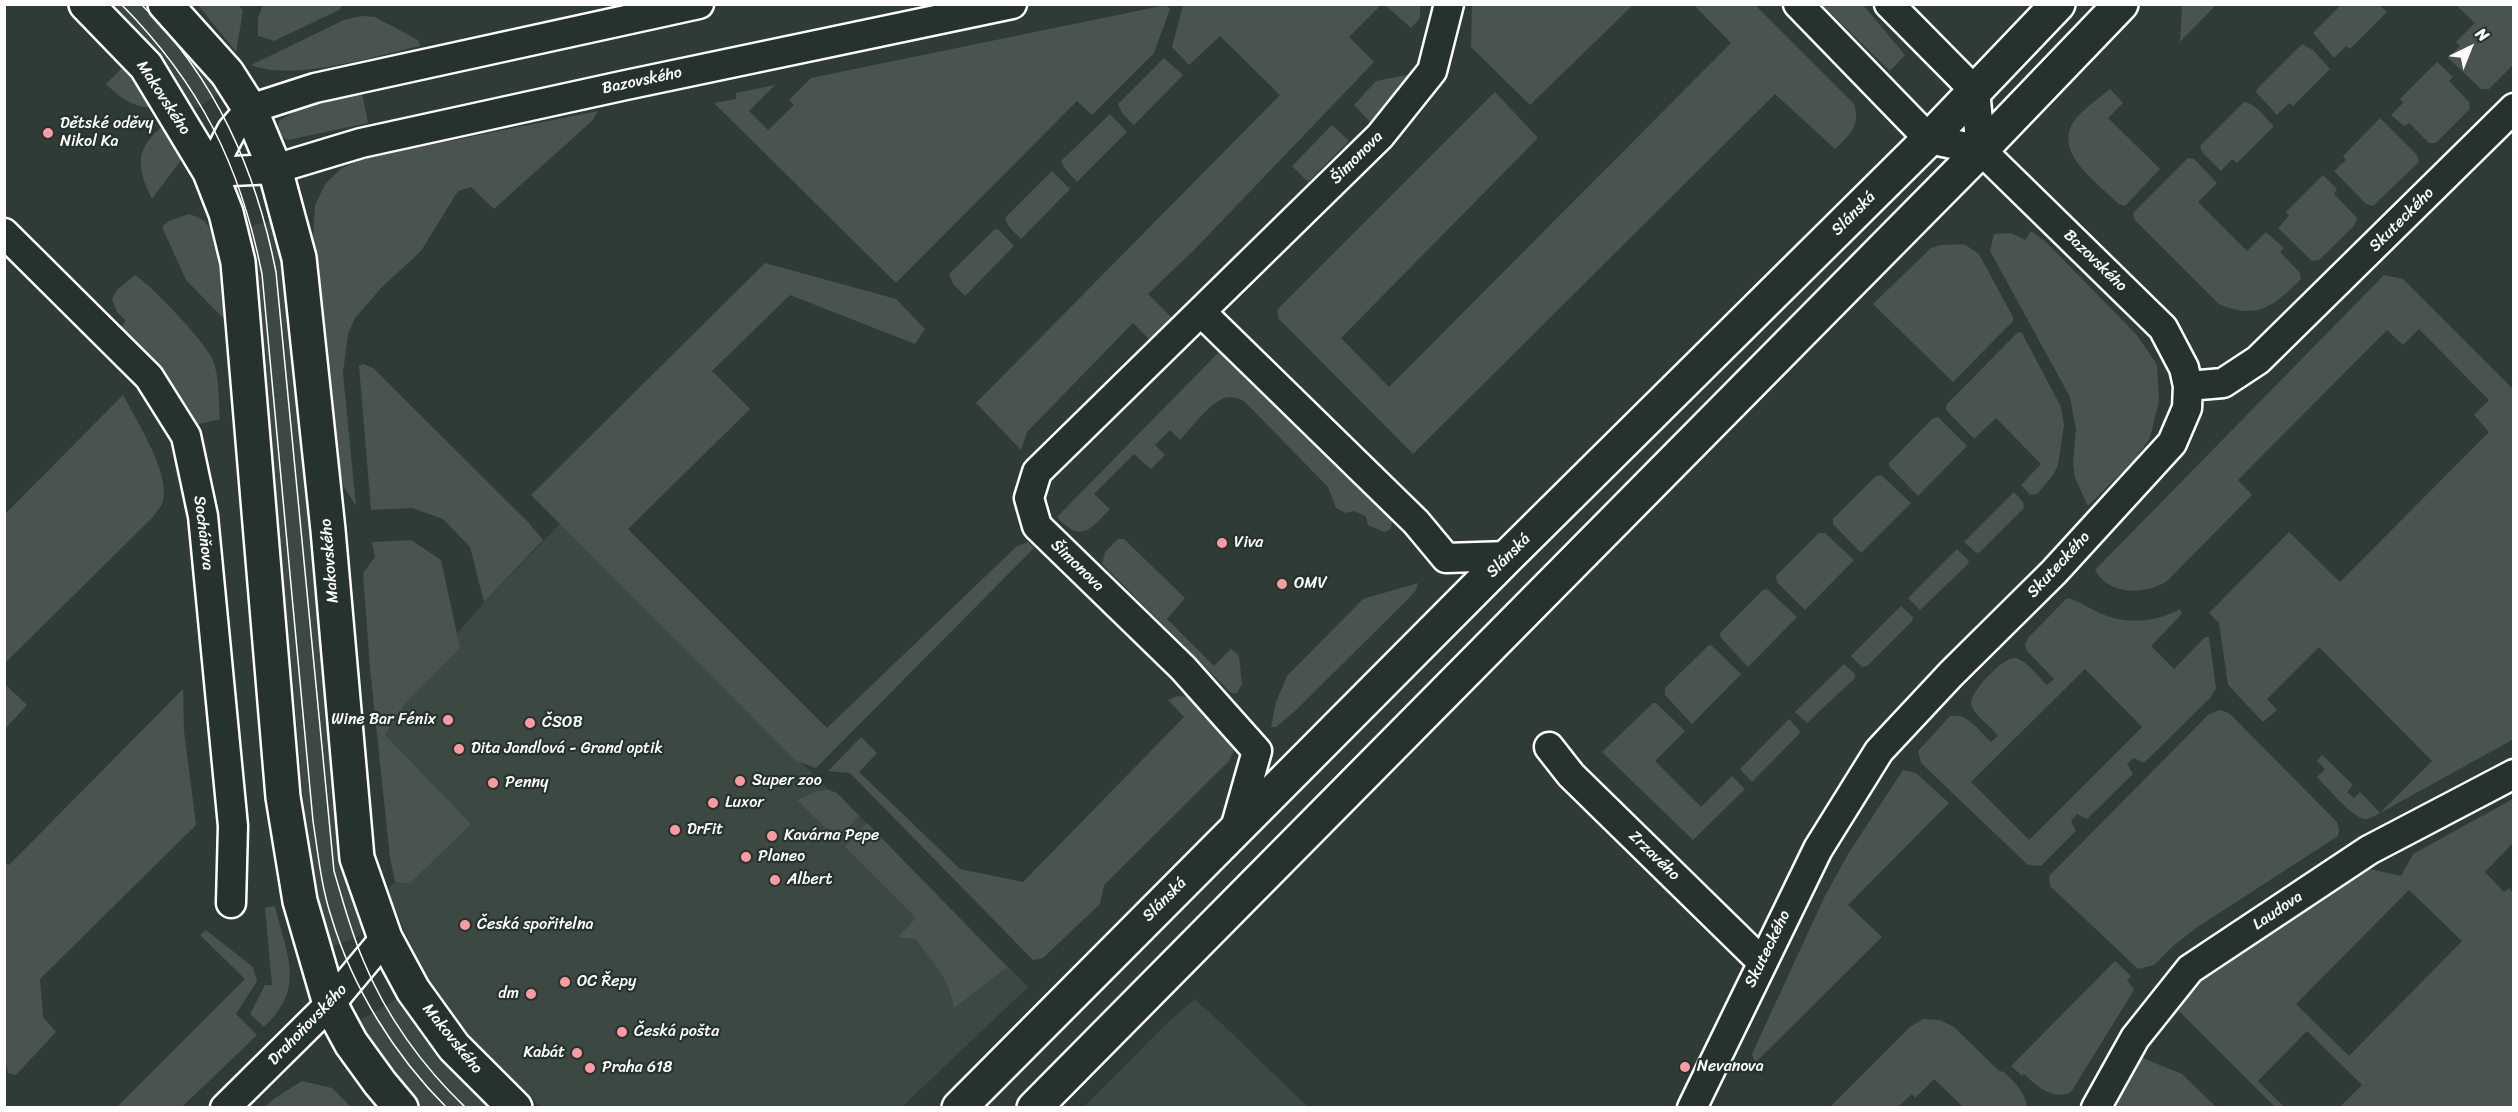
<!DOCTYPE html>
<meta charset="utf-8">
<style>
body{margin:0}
#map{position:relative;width:2518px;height:1112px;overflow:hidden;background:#2f3b35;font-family:Sriracha,sans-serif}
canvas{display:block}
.frame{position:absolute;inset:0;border:6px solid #fff;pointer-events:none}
.north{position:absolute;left:2440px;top:18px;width:60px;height:60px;-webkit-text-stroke:4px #26332d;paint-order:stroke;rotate:43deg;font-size:16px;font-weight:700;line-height:24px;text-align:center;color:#fff}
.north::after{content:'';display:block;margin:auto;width:21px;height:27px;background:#fff;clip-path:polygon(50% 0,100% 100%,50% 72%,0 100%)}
</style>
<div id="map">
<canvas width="2518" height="1112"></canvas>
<div class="frame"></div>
<div class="north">N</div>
</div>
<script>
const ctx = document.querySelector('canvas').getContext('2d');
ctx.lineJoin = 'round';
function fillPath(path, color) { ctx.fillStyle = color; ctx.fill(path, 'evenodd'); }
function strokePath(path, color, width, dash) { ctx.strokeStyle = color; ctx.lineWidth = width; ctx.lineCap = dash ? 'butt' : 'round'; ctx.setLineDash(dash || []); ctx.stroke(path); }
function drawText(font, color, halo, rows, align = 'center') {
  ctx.font = font + ' Sriracha,sans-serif'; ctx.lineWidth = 4.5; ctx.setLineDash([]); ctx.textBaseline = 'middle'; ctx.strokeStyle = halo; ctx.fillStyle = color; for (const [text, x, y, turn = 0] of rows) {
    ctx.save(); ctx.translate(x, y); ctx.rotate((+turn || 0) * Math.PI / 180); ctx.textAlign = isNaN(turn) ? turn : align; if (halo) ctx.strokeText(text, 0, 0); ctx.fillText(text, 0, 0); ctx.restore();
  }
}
fillPath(new Path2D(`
 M111 5H152L221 90 219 94 197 108 193 107 161 60Z
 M272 221 280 244 289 303 335 816 350 890 363 927 360 936 332 947 328 944 309 860 259 308 246 231 248 227Z
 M560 524 829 790 837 793 1028 987 902 1107H541L499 1069 451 1016 423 972 387 890 395 882 409 884 385 735 405 704 459 648 457 634 484 602Z
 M397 999 401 1000 495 1107H416L361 1030 360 1020Z
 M1195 999 1221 1023 1308 1107H1084L1165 1025Z`), '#3c4842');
fillPath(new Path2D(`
 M198 5H239L243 11 236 52Z
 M263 5 343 4V5L339 10 274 41 258 36V18Z
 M1166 5 1170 9 1154 53 1092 115 1077 101 896 283 714 103 736 99V93L775 85 749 111 768 130 794 105 789 100 811 78Z
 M1183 5H1381L1349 37 1374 62 1195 249 1148 294 1173 319 1151 341 1133 323 1027 432 1021 450 976 403 1280 95 1220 36 1189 65 1172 47Z
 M1385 5H1420V18L1411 28Z
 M1472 5V4L1633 5 1530 105 1471 47Z
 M1694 5H1755L1854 104C1861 126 1849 135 1835 149L1775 94 1413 454 1279 319 1277 310 1495 92 1538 138 1341 338 1389 387 1731 43Z
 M1822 5H1863L1905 55 1890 71Z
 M2182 5H2216L2180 42Z
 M2341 5H2379L2387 12 2350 49 2346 46 2334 58 2313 33Z
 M2456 5H2513V65L2489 89H2481L2448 58 2460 46 2456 42 2475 23Z
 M361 16 375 17 418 40 420 46C375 56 293 82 251 65L344 20Z
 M2302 44 2313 50 2330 69 2293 106 2289 103 2277 115 2256 92 2257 89Z
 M1164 58 1183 75 1134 125 1122 113 1118 104Z
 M2437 62 2453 77 2449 81 2469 102 2470 109 2436 143H2429L2409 123 2404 126 2391 115 2403 103 2400 99Z
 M123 67 155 108C132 107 122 99 106 84Z
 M1412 74 1370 122 1354 105 1376 81Z
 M2110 89 2123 103 2108 118 2160 169 2125 206 2119 204C2095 180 2045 148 2081 113 2090 104 2101 97 2110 89Z
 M362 93 368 123 288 140 282 137 278 128 279 121 301 108Z
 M2244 102C2256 103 2265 118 2274 126L2237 163 2232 159 2221 171 2202 152 2200 146Z
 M598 111 593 120 494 209 471 187 458 191 421 251 382 287 355 318 348 334 343 373 356 506 339 479 324 318 313 236 315 205 326 183 342 168 365 158Z
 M1110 114 1127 132 1077 182 1066 170 1061 161Z
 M2380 118 2417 155 2419 162 2373 206 2366 204 2334 171 2346 160 2343 156Z
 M166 124 178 146 181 160 152 199C136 167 134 147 166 124Z
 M1332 125 1349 141 1308 182 1292 166Z
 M2188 158 2194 159 2217 183 2198 202 2247 251 2266 232 2284 248 2280 252 2300 273 2301 279C2275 305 2257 321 2219 304L2134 219 2133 213Z
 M1052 171 1070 189 1021 239 1009 227 1005 218Z
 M2323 175 2337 189 2334 194 2357 218 2354 226 2319 260 2312 261 2278 228 2289 216 2286 212Z
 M189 214C195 216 203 219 206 223 220 239 223 295 226 317H222L186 280 162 227 169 221Z
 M995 229 999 230 1014 246 965 296 953 284 949 274Z
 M2031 231 2045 241 2137 335 2157 365 2159 401 2150 438 2135 459 2088 506 2075 478 2073 463 2076 430 2070 397 1990 251 1994 234 2011 233 2025 240Z
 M1964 244 1979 254 2013 317V321L1953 382 1873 304 1931 248 1940 245Z
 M765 263 896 299 925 329 915 344 790 295 712 371 750 409 628 529 827 728 1017 546 1028 542 1034 548 816 768 796 761 531 495Z
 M135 275C153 287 202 339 212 358 220 376 218 400 220 419L196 425 172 385 118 330 126 321 117 312 112 299 117 290Z
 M2384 275 2403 279 2513 389 2514 739 2380 813C2376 815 2371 818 2366 819 2354 820 2327 787 2317 777L2325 769 2317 761 2322 755 2353 785 2347 792 2354 798 2360 792 2380 813 2432 761 2319 647 2267 699 2277 710 2263 722 2228 685 2219 623 2209 613 2289 532 2340 582 2489 432 2474 415 2489 400 2419 329 2403 345 2387 330 2238 480 2252 495 2167 581C2145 595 2109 596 2095 570Z
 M2018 332 2022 333 2061 407 2064 425 2058 465 2053 475 2037 494 2030 495 2021 485 2041 464 1996 418 1974 439 1946 410V405Z
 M1219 352 1392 521 1391 529 1384 532 1368 525 1366 516 1353 511 1346 513 1336 508 1328 487 1244 401C1238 399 1232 396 1225 398 1212 401 1190 429 1180 440L1170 430 1155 445 1165 455 1151 469 1134 454 1094 494 1110 509C1089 531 1081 543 1057 517Z
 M363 364 373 368 529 523 543 540 484 602 470 547 443 519 412 508 371 510 359 366Z
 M123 395C136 420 170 472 163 501 162 506 156 512 153 517L5 663V514Z
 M1938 417 1967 446 1918 496 1890 467 1889 463 1932 419Z
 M1881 475 1911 503 1861 553 1833 524V519L1876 476Z
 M2014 492 2023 502 2024 508 1980 552 1976 553 1964 542Z
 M1819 533H1825L1854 560 1805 610 1777 582 1776 576Z
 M1118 539H1124L1185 598 1167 619 1214 666 1231 649 1239 656 1242 684 1237 693H1231L1102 564 1105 552Z
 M411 540 441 560 460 648 405 704 385 735 471 824 409 884 395 882 390 858 370 668 363 573 375 557 372 542Z
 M1957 549 1969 561 1967 565 1920 610 1908 598Z
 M1418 583 1416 590 1407 600 1295 711 1276 727H1271L1276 702 1287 676 1363 599Z
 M1767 589 1797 617 1748 667 1721 638 1720 633 1763 590Z
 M2067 598C2080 601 2090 609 2102 614 2127 625 2156 622 2180 609L2182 614 2151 646 2174 669 2205 637H2209L2216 688 2211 697 2144 763 2134 758 2127 764 2133 774 2087 819 2077 814 2071 821 2076 831 2041 866 2028 865 1921 763 1918 751 1950 716C1967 712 1979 731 1991 742L1998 736C1991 726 1973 715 1971 703 1970 692 2004 656 2015 658 2027 660 2039 678 2047 685L2054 679 2027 651 2025 645 2028 638ZM2085 669 2142 727 2029 840 1971 782Z
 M1901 606 1913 617 1912 621 1867 666 1862 667 1851 656Z
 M1711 645 1741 674 1692 724 1665 695V688L1708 646Z
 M1844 664 1855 674V678L1807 723 1795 712Z
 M5 684 27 705 5 729H4Z
 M183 689 184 731 196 825 40 979 43 1017 56 1032 16 1075 8 1073 4 1054 5 862 9 865Z
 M1178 696 1189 697 1236 746 1229 761 1104 885 1100 904 1043 958 1033 960 850 773 828 771 861 737 877 753 859 772 960 869 1023 882 1184 717 1168 700Z
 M1653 703H1656L1685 731 1655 761 1701 807 1732 776 1745 789 1693 840 1602 752Z
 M2219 710 2229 713 2337 822 2339 829 2338 836 2196 928 2173 946 2154 965 2138 969 2050 886 2049 876 2209 714Z
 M1789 719 1800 731 1798 735 1752 782 1740 769Z
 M1903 770 1916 773 1949 803 1848 905 1882 937 1755 1063 1752 1054 1824 898 1848 854Z
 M829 790 837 793 859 816 837 839 797 800 817 791Z
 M2513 799V843L2485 872 2504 892 2509 888 2513 893V1107H2340L2362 1085 2307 1031 2258 1081 2284 1107H2275L2174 1006 2197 980 2366 868 2401 876 2413 854ZM2409 890 2462 941 2349 1056 2296 1004Z
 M867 823 1007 967 954 1008C950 980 933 961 915 939L898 937 916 918 845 847Z
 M275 906C286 955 307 987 264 1027L250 1014 265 985H272L265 908Z
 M206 930 253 967 257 981 236 1014 257 1035 182 1107H117L245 979 200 935Z
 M2115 961 2131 976 2127 980 2134 990 2071 1092C2054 1101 2036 1086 2024 1074L2022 1076 2011 1066Z
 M1923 1019 1940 1020 1954 1027 1999 1071 2004 1072C2014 1081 2026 1094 2027 1107H1963L1934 1079 1915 1098 1912 1094 1898 1107H1830L1910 1027Z
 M2140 1057 2182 1074 2216 1107 2110 1108Z
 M302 1081 332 1088 351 1107H265L275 1098Z`), '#4a544f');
const minor = new Path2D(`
 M699 4 315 88 250 109 232 130 210 172 275 169 361 143 626 85 1012 4
 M1889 4 1975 91 1981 150
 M4 233 149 377 186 436 203 516 233 826 231 903
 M1201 312 1416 522 1446 558 1508 556
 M2188 386 2223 383 2258 360 2514 108
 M1549 747 1571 775 1761 961
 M1234 832 1257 751 1183 668 1037 526 1029 498 1037 472 1380 136 1432 71 1449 4
 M225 1108 330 1004 385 938
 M1692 1108 1818 849 1879 751 1951 674 2054 572 2172 443 2187 408 2188 386 2184 368 2163 328 1981 150 1929 139 1798 4
 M2096 1108 2135 1038 2190 969 2369 850 2514 774`);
const tertiary = new Path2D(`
 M86 4 146 66 210 172 226 213 238 262 283 797 300 901 330 1004 351 1043 380 1083 401 1108
 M165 4 227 73 250 109 275 169 299 258 328 530 357 858 385 938 413 990 454 1047 515 1108`);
const secondary = new Path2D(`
 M959 1108 1508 556 1929 139 2058 4
 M1034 1108 1981 150 2121 4`);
strokePath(minor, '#fff', 33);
strokePath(tertiary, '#fff', 38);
strokePath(secondary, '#fff', 38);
strokePath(minor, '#26332d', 28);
strokePath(tertiary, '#26332d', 33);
strokePath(secondary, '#26332d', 33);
strokePath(new Path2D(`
 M121 4C200 84 240 164 262 274L313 821C318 853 321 885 331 916 352 987 394 1055 447 1108
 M141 4C216 79 256 170 276 272L334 871C343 901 351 933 364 962 386 1016 423 1067 466 1108`), '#fff', 1.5);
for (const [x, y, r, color] of [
 [48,133,6,"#ff9aa2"],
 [1222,543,6,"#ff9aa2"],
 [1282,584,6,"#ff9aa2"],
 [448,720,6,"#ff9aa2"],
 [530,723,6,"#ff9aa2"],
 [459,749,6,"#ff9aa2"],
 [740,781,6,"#ff9aa2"],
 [493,783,6,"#ff9aa2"],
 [713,803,6,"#ff9aa2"],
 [675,830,6,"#ff9aa2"],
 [772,836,6,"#ff9aa2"],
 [746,857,6,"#ff9aa2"],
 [775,880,6,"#ff9aa2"],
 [465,925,6,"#ff9aa2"],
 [565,982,6,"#ff9aa2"],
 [531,994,6,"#ff9aa2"],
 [622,1032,6,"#ff9aa2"],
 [577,1053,6,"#ff9aa2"],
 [1685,1067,6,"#ff9aa2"],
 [590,1068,6,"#ff9aa2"]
]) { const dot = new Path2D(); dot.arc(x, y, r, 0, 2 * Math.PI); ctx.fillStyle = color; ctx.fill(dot); strokePath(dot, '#26332d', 2); }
drawText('16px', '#fff', '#26332d', [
 ["Bazovského",642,81,-12],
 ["Makovského",163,98,57],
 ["Šimonova",1357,158,-45],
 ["Slánská",1854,214,-45],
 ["Skuteckého",2402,220,-45],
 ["Bazovského",2095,261,44],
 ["Socháňova",203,533,83],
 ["Slánská",1509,556,-45],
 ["Makovského",330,561,-95],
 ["Skuteckého",2059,565,-47],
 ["Šimonova",1077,566,44],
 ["Zrzavého",1654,856,44],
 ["Slánská",1165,900,-45],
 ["Laudova",2278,911,-34],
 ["Skuteckého",1768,949,-64],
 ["Drahoňovského",308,1025,-46],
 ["Makovského",452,1039,51]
]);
drawText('16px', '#fff', '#26332d', [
 ["Dětské oděvy",60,124],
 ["Nikol Ka",60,142],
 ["Viva",1234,543],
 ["OMV",1294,584],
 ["Wine Bar Fénix",436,720,"right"],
 ["ČSOB",542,723],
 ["Dita Jandlová - Grand optik",471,749],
 ["Super zoo",752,781],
 ["Penny",505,783],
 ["Luxor",725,803],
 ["DrFit",687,830],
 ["Kavárna Pepe",784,836],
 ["Planeo",758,857],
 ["Albert",787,880],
 ["Česká spořitelna",477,925],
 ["OC Řepy",577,982],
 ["dm",519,994,"right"],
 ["Česká pošta",634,1032],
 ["Kabát",565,1053,"right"],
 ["Nevanova",1697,1067],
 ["Praha 618",602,1068]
], 'left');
</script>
